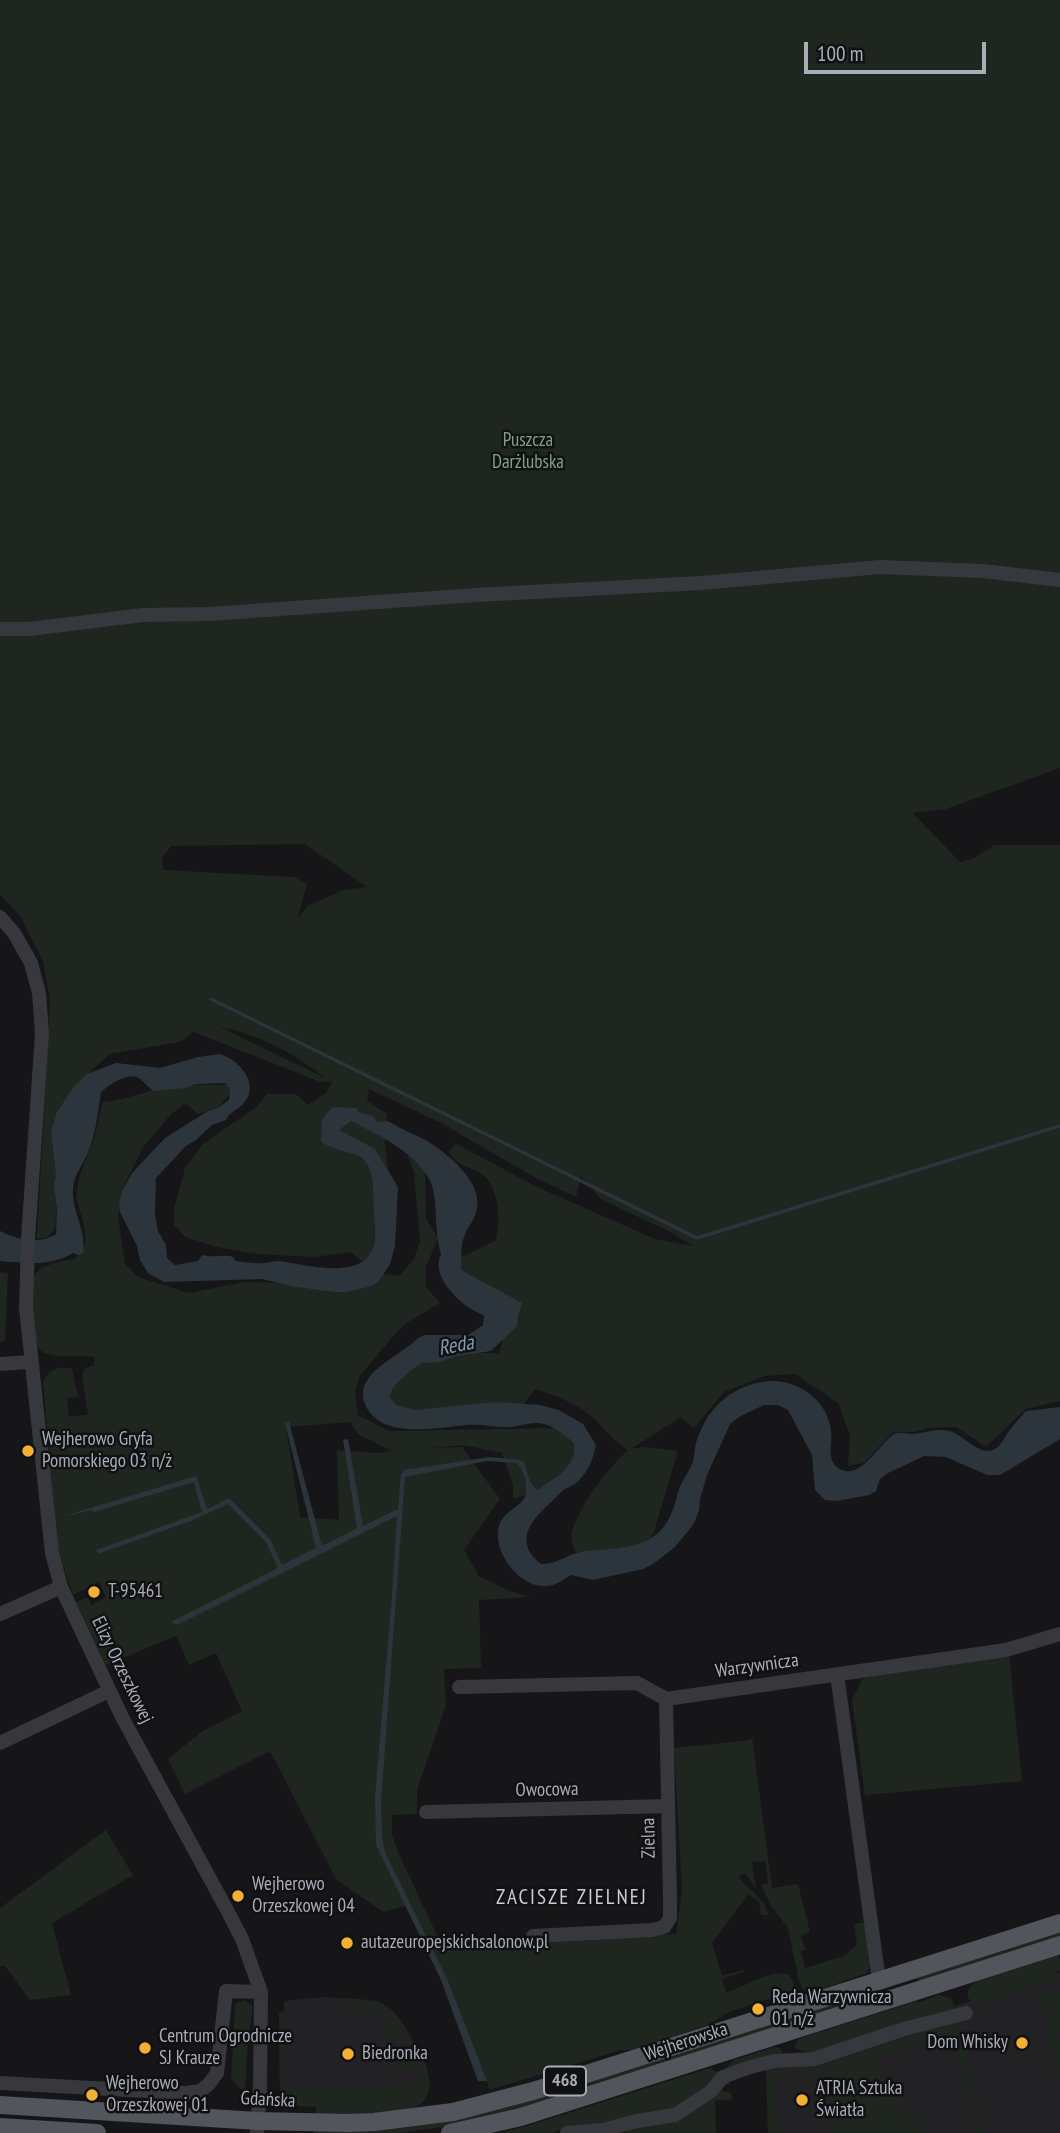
<!DOCTYPE html>
<meta charset="utf-8">
<style>
body{margin:0}
#map{position:relative;width:1060px;height:2133px;overflow:hidden;background:#161618;font-family:"PT Sans Narrow",sans-serif}
canvas{display:block}
.scale{position:absolute;left:804px;top:42px;width:182px;height:32px;box-sizing:border-box;border:4px solid #a8adb8;border-top:0;padding-left:9px;font-size:21px;line-height:24px;white-space:nowrap;color:#a8adb8;-webkit-text-stroke:5px #111113;paint-order:stroke}
</style>
<div id="map">
<canvas width="1060" height="2133"></canvas>
<div class="scale">100 m</div>
</div>
<script>
const ctx = document.querySelector('canvas').getContext('2d');
ctx.lineJoin = 'round';
function fillPath(path, color) { ctx.fillStyle = color; ctx.fill(path, 'evenodd'); }
function strokePath(path, color, width, dash) { ctx.strokeStyle = color; ctx.lineWidth = width; ctx.lineCap = dash ? 'butt' : 'round'; ctx.setLineDash(dash || []); ctx.stroke(path); }
function drawText(font, color, halo, rows, align = 'center') {
  ctx.font = font + ' "PT Sans Narrow",sans-serif'; ctx.lineWidth = 5; ctx.setLineDash([]); ctx.textBaseline = 'middle'; ctx.strokeStyle = halo; ctx.fillStyle = color; for (const [text, x, y, turn = 0] of rows) {
    ctx.save(); ctx.translate(x, y); ctx.rotate((+turn || 0) * Math.PI / 180); ctx.textAlign = isNaN(turn) ? turn : align; if (halo) ctx.strokeText(text, 0, 0); ctx.fillText(text, 0, 0); ctx.restore();
  }
}
fillPath(new Path2D(`
 M1060 1972V2133H768L766 2067Z
 M324 1997 379 2001 392 2010 403 2023 427 2067 430 2085 423 2101 417 2106 316 2107 290 2106 282 2102 280 2098 279 2013 284 2012V2001Z`), '#222225');
fillPath(new Path2D(`
 M0 0H1060V768L946 809 913 813 960 862 975 858 994 845H1060V1401L1026 1409 986 1447 956 1427 930 1428 915 1432H893L864 1463 848 1466 850 1435 838 1403 795 1374 765 1376 724 1392 694 1428 681 1417 631 1449 644 1447 678 1451 654 1532 645 1547 578 1554C572 1548 570 1537 573 1528 582 1503 608 1468 628 1450 613 1442 604 1427 591 1416 573 1402 557 1396 535 1389L521 1407 389 1412 380 1389 405 1353H499L505 1332 457 1288 454 1261 496 1240C501 1223 499 1190 485 1177 472 1164 463 1172 449 1152L455 1143 535 1186 655 1239 693 1246 672 1233 601 1199 581 1176 576 1197 532 1176 441 1123 369 1089 367 1101 387 1114 385 1143 389 1178 383 1258 363 1262 351 1252 314 1257 257 1254 217 1247 185 1237 174 1225V1208L185 1168 203 1144 256 1107 267 1094H296L308 1105 326 1093 332 1082 318 1081 194 1032 179 1042 110 1054 91 1071 71 1096 61 1156 55 1228 48 1237 37 1239 50 999 43 961 20 916 0 895ZM305 844 367 887 343 890 308 906 298 918 307 884 294 877 163 870 162 858 171 846ZM220 1027C258 1034 296 1054 325 1078Z
 M174 1084 227 1085 232 1091 218 1107 198 1114 186 1103 171 1114 143 1147 123 1188 118 1217 125 1264 138 1277 189 1293 244 1282 346 1284 385 1274 399 1276 414 1259 420 1241 414 1172 407 1154 425 1169 426 1219 438 1238 426 1267V1287L440 1303 408 1322 395 1334 360 1376 355 1391 358 1415 389 1431 558 1428 587 1450 544 1489 513 1499V1485L502 1453 463 1445 431 1448 462 1447 500 1499 464 1550 479 1576 510 1591 530 1597 479 1600 481 1668 444 1669 446 1705 417 1790V1814L392 1815V1834L397 1850 443 1948 676 1934 682 1889 674 1748 751 1740 752 1737 772 1888 798 1884 810 1932 801 1935 805 1950 801 1951 805 1968 844 1956 857 1945 854 1924 866 1922 871 1964 867 1973C857 1976 815 1993 807 1991 803 1990 801 1984 799 1982L788 1928 771 1906 761 1885 768 1883 765 1861 752 1862 756 1889 745 1873 739 1877C749 1890 764 1898 769 1915H761L759 1902 748 1894 712 1943 722 1976 743 1970 744 1972 722 1979 726 1992C747 1987 766 1970 788 1974L793 1981 794 1994 774 1997 729 2012 706 2026 632 2050H621L490 2090 448 1982 410 1905 383 1912 336 1879 270 1751 185 1794 168 1759 203 1731 242 1711 216 1653 189 1665 176 1636 106 1665 76 1602 87 1597 91 1605 106 1597 99 1582 73 1595 61 1561 56 1538 43 1383C47 1370 59 1365 72 1369L78 1397 67 1398 69 1416 88 1415 82 1376 85 1368 94 1365V1357C81 1355 49 1359 40 1350 32 1343 29 1291 32 1280 32 1278 36 1272 38 1271 48 1263 63 1261 75 1259L86 1243 84 1225 76 1197 80 1175 95 1136 102 1102C127 1100 150 1090 174 1084ZM350 1422 358 1434 392 1451 377 1453 337 1450 339 1520 300 1517 286 1427Z
 M0 1272 8 1273 5 1341 0 1342Z
 M1009 1654 1022 1781 865 1795 852 1700 866 1673Z
 M106 1830 133 1875 52 1923 71 1995 30 2000 5 1966H0V1908Z
 M1060 1931V1936L918 1982 916 1977Z
 M1058 1955 1060 1959V1971L1056 1972 1058 1979 985 2003H972C964 1995 968 1987 977 1981Z
 M1060 1991V2030L1057 2031 1060 2044V2078H1058L1040 1997Z
 M867 1993 869 1997 521 2109 450 2126 401 2133H314V2130L470 2116 498 2109Z
 M938 1995 951 1998 954 2005 952 2010 812 2054 794 2048 798 2039 916 2001 919 2003Z
 M346 1998C381 2000 393 2004 410 2036L400 2038 392 2043 388 2069H385V2013H346Z
 M244 2000 253 2006 248 2042 245 2090 241 2089 231 2079 235 2008 236 2003Z
 M279 2013H284L285 2090H356L357 2086 420 2084 419 2069H401C401 2058 405 2048 417 2047 432 2075 441 2104 400 2112L316 2116V2106L286 2105 280 2098Z
 M956 2021 964 2027 966 2038 956 2042 954 2036 950 2032 939 2037 934 2035 933 2039 926 2041 921 2039 920 2043 915 2044 912 2043 909 2046 902 2049 899 2047C893 2053 882 2056 873 2056L878 2070 885 2082 888 2101H899L904 2119 920 2115 924 2133H830L824 2098 817 2078 819 2077 818 2072H812L811 2069 792 2075 793 2068 802 2064 819 2063 826 2070 829 2069 828 2060Z
 M774 2047 780 2048 782 2051V2058L727 2074 725 2069 734 2060Z
 M965 2048H968L982 2133H976L973 2119 976 2117 971 2095 968 2096 958 2051Z
 M776 2063 780 2066 782 2079 775 2081 777 2089 773 2091 782 2133H768L766 2067 729 2079 730 2086 726 2084V2080L732 2076Z
 M710 2068 720 2073 719 2081 672 2114 576 2130H559L552 2133H499L530 2125Z
 M719 2087 725 2092 731 2093 732 2099 715 2101 716 2133H626V2130L653 2122Z`), '#1e261f');
fillPath(new Path2D(`
 M220 1054C240 1060 262 1086 242 1105 235 1112 231 1110 226 1120L212 1125 196 1140 186 1146 156 1178 155 1215 158 1231 166 1245 167 1258 175 1265 198 1261 202 1255C213 1258 223 1254 233 1257L236 1261C245 1262 254 1264 263 1263 268 1263 273 1261 279 1261 301 1264 349 1277 367 1258 379 1245 375 1227 374 1212 372 1191 378 1159 351 1153 339 1150 331 1148 321 1142 323 1124 317 1120 334 1107L356 1108 359 1112 373 1116 377 1122 388 1121C400 1129 414 1134 427 1141 447 1153 482 1181 477 1208 476 1219 467 1227 464 1237 460 1247 462 1260 461 1270L522 1303 518 1315 517 1326 491 1351 457 1356 439 1362 422 1363 411 1370 395 1385 389 1396 396 1405 415 1410 495 1402 540 1405 559 1410 583 1424 596 1445C593 1459 589 1470 579 1480 575 1485 571 1486 565 1489 559 1493 554 1500 549 1504 529 1522 514 1543 541 1564 557 1565 570 1552 586 1551 602 1550 634 1548 648 1540 668 1529 673 1512 678 1492 681 1482 688 1474 692 1464 695 1457 694 1450 696 1443 706 1410 728 1388 762 1382 793 1376 828 1398 831 1431 833 1443 826 1458 837 1467 860 1486 883 1436 897 1433 902 1432 907 1434 913 1434 925 1433 937 1428 949 1431 966 1435 983 1463 1000 1445 1001 1444 1005 1437 1006 1436 1011 1427 1019 1419 1026 1411L1060 1407V1439L1000 1475H987L946 1457 924 1456 888 1473 880 1479 876 1491 869 1495 837 1501 825 1500 815 1490 812 1455 788 1410 778 1405H764L739 1417 730 1424 707 1475 700 1499 699 1511 693 1525 675 1547 653 1564 643 1569 593 1580 571 1575C563 1580 555 1586 546 1586 523 1588 498 1559 498 1536 497 1509 523 1510 526 1493 527 1482 525 1472 517 1463L487 1461 405 1477 381 1801 382 1837 385 1852 448 1981 487 2081H478L441 1980 376 1845 375 1797 392 1596 397 1516 177 1625 171 1622 278 1568 266 1542 228 1504 191 1521 98 1554 96 1550 202 1512 194 1482 94 1512 92 1510 61 1517 196 1476 207 1509 229 1498 270 1539 282 1565 316 1548 285 1423 289 1422 322 1546 357 1528 343 1440 348 1439 363 1526 398 1509 401 1474 404 1470 490 1457 520 1460 524 1462 530 1482 537 1490C554 1478 578 1467 574 1443 564 1435 551 1423 537 1423 528 1423 519 1426 511 1427 496 1428 482 1424 468 1425 438 1427 380 1441 365 1404 361 1396 363 1385 368 1379 379 1363 404 1352 418 1338L425 1335H468L483 1325 484 1316C479 1312 474 1311 469 1308 454 1297 431 1274 441 1254 435 1234 437 1215 434 1194 430 1159 379 1135 351 1121L339 1130 375 1149 398 1187 395 1246 390 1264 378 1282 372 1286 346 1292H334L291 1286 262 1279 164 1282 148 1273 140 1260 137 1246 120 1212 119 1203 123 1189 133 1172 165 1138 208 1111 219 1107 229 1100 230 1089 225 1083 195 1084 185 1088 154 1091C148 1088 143 1080 137 1077 125 1073 109 1085 101 1092 98 1112 96 1133 88 1152 84 1164 74 1174 73 1188 71 1210 87 1231 83 1253L79 1255 73 1253C50 1267 25 1263 0 1261V1231C18 1240 39 1245 56 1234L57 1207 54 1186 56 1175 51 1131 57 1112 75 1085 87 1074 116 1063 160 1068 198 1057Z`), '#2c353c');
strokePath(new Path2D(`
 M211 999 697 1238 1060 1126`), '#2c353c', 3.5);
strokePath(new Path2D(`
 M0 629H30L143 615 210 614 476 595 701 583 880 567 983 571 1060 580
 M0 917 14 933 31 963 39 993 42 1033 28 1239 26 1308 52 1553 61 1587 122 1717 227 1910 242 1939 261 1992 260 2086 257 2133
 M0 1364 31 1362
 M0 1614 61 1587
 M837 1674 879 1981
 M459 1687 637 1683 666 1699 1006 1650 1060 1634
 M0 1743 109 1691
 M426 1812 668 1806
 M533 1936 652 1930 664 1927 670 1918V1900L666 1699
 M0 2083 185 2093 200 2091 209 2084 217 2073 226 1991 261 1992
 M567 2133 603 2130 637 2121 675 2115 710 2092 723 2077 750 2067 774 2061 814 2059 904 2029 966 2013`), '#37383d', 14);
strokePath(new Path2D(`
 M0 2105 258 2121 348 2123 374 2122 453 2112 533 2091 1060 1923
 M0 2127 97 2133
 M450 2133 521 2117 1060 1945`), '#53555c', 18);
for (const [x, y, r, color] of [
 [28,1451,7,"#f2b134"],
 [94,1592,7,"#f2b134"],
 [238,1896,7,"#f2b134"],
 [347,1943,7,"#f2b134"],
 [758,2009,7,"#f2b134"],
 [1022,2043,7,"#f2b134"],
 [145,2048,7,"#f2b134"],
 [348,2054,7,"#f2b134"],
 [92,2095,7,"#f2b134"],
 [802,2100,7,"#f2b134"]
]) { const dot = new Path2D(); dot.arc(x, y, r, 0, 2 * Math.PI); ctx.fillStyle = color; ctx.fill(dot); strokePath(dot, '#111113', 2.5); }
for (const [x, y, w] of [
 [565,2081,42]
]) { const box = new Path2D(); box.roundRect(x - w / 2, y - 14.5, w, 29, 5); ctx.fillStyle = '#111113'; ctx.fill(box); strokePath(box, '#a8adb8', 2); }
drawText('bold 18px', '#a8adb8', null, [
 ["468",565,2081]
]);
drawText('19px', '#7fa381', '#111113', [
 ["Puszcza",528,441],
 ["Darżlubska",528,463]
]);
drawText('19px', '#a8adb8', '#111113', [
 ["Wejherowo Gryfa",42,1440],
 ["Pomorskiego 03 n/ż",42,1462],
 ["T-95461",108,1592],
 ["Wejherowo",252,1885],
 ["Orzeszkowej 04",252,1907],
 ["autazeuropejskichsalonow.pl",361,1943],
 ["Reda Warzywnicza",772,1998],
 ["01 n/ż",772,2020],
 ["Centrum Ogrodnicze",159,2037],
 ["SJ Krauze",159,2059],
 ["Dom Whisky",1008,2043,"right"],
 ["Biedronka",362,2054],
 ["Wejherowo",106,2084],
 ["Orzeszkowej 01",106,2106],
 ["ATRIA Sztuka",816,2089],
 ["Światła",816,2111]
], 'left');
drawText('19px', '#a8adb8', '#111113', [
 ["Warzywnicza",757,1666,-8],
 ["Elizy Orzeszkowej",122,1670,64],
 ["Owocowa",547,1790,-1],
 ["Zielna",649,1838,-91],
 ["Wejherowska",686,2042,-18],
 ["Gdańska",268,2100,3]
]);
drawText('italic 21px', '#7f9bb3', '#111113', [
 ["Reda",456,1346,-11]
]);
ctx.letterSpacing = '2px';
drawText('21px', '#c9ccd4', '#111113', [
 ["ZACISZE ZIELNEJ",572,1898]
]);
ctx.letterSpacing = '0px';
</script>
